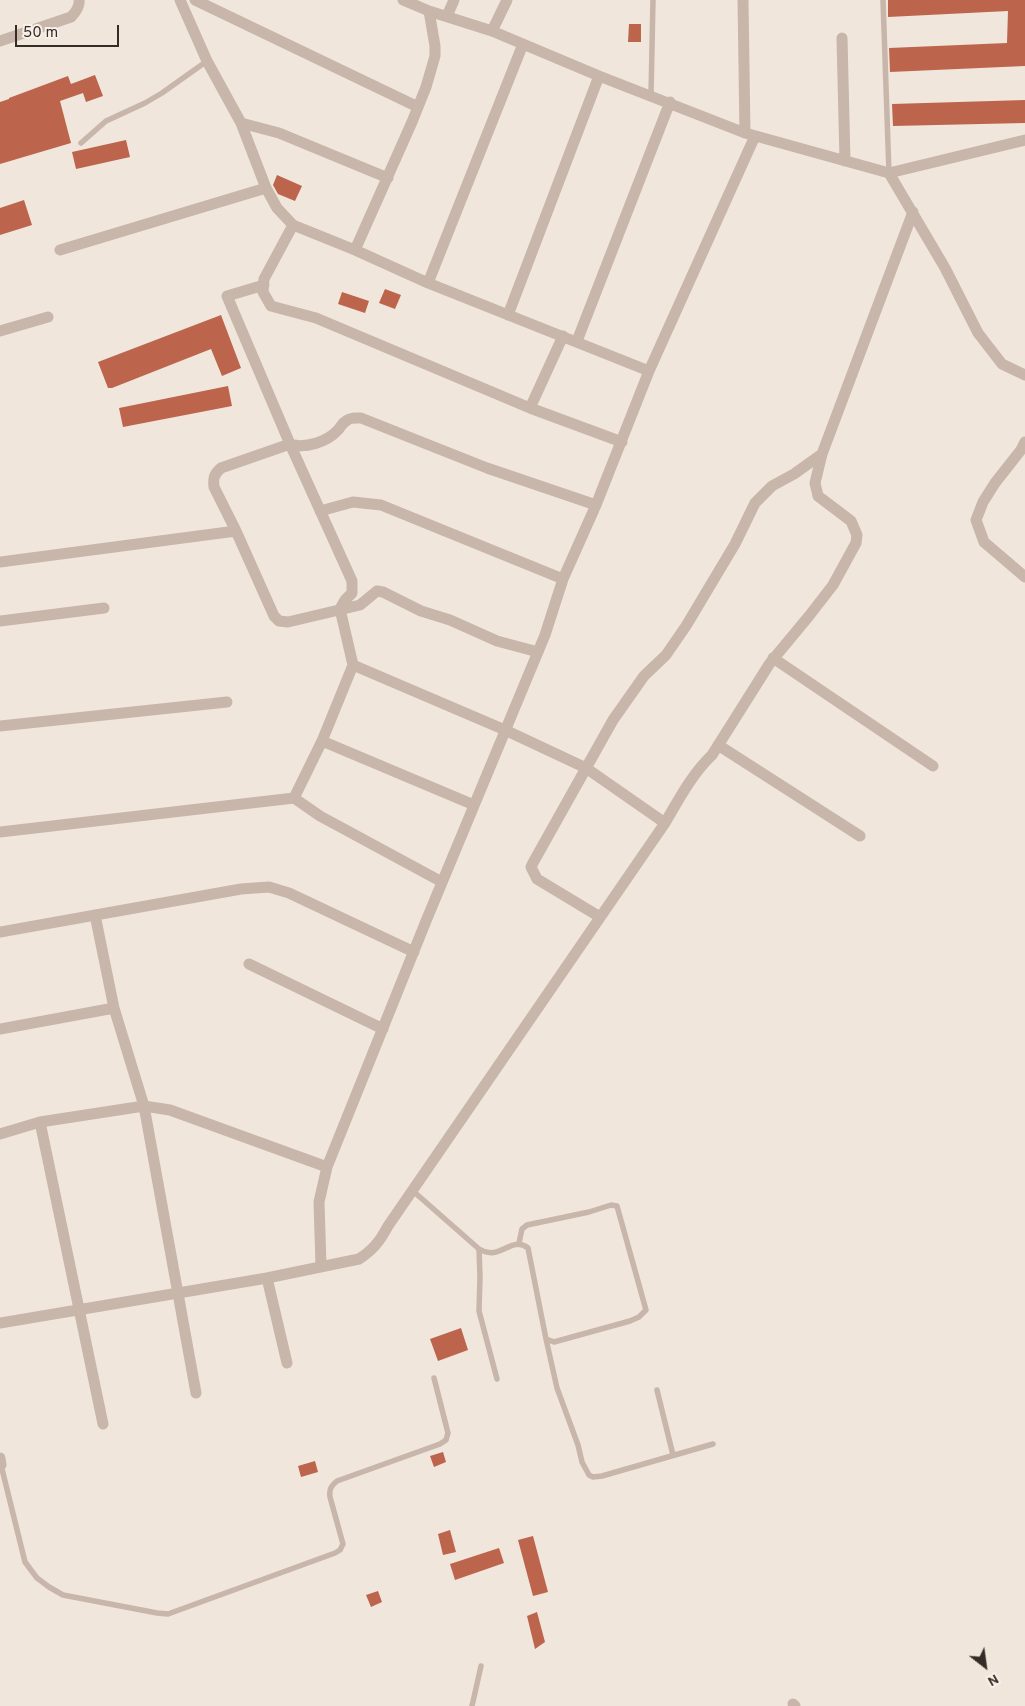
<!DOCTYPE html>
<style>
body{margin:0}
#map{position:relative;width:1025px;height:1706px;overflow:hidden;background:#f0e6dc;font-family:Overpass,sans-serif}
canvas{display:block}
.north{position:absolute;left:960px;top:1641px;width:50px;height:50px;-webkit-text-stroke:4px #f8f0e8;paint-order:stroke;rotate:150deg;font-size:14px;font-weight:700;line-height:20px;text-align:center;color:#352c28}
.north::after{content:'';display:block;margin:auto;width:18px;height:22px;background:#352c28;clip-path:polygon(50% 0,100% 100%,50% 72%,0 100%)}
.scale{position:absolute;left:15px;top:25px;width:104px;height:22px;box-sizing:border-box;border:2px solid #352c28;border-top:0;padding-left:6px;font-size:15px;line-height:18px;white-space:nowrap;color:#352c28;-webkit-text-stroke:4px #f8f0e8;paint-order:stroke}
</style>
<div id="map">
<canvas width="1025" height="1706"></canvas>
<div class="north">N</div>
<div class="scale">50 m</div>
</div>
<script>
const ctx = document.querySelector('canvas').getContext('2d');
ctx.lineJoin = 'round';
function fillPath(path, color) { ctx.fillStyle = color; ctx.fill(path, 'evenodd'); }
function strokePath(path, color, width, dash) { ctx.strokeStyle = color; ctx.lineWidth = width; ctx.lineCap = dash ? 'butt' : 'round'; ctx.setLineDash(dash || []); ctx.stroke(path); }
fillPath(new Path2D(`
 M888 0H1025V66L890 72 889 48 1007 43 1008 11 888 17Z
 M629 24H641V42H628Z
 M95 75 103 96 86 102 83 93 60 101 71 143 0 164V102L9 99V98L68 76 71 84Z
 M1025 100V123L893 126 892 104Z
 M126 140 130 157 76 169 72 152Z
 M277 175 302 186 295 201 278 194 273 185Z
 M24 200 32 225 0 235V208Z
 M385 289 401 295 395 309 379 303Z
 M342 292 369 301 365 313 338 304Z
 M221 315 241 368 222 376 211 349 112 388H108L98 362Z
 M228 386 232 406 123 427 119 408Z
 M461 1328 468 1350 438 1361 430 1339Z
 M443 1452 446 1462 434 1467 430 1456Z
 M315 1461 318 1472 301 1477 298 1466Z
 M450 1530 456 1552 443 1555 438 1534Z
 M533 1536 548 1592 533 1596 518 1540Z
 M499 1548 504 1563 455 1580 450 1564Z
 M378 1591 382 1602 371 1607 366 1595Z
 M537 1612 545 1642 535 1649 527 1616Z`), '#bd644d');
strokePath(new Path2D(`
 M883 0 889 173
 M651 95 653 0
 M81 143 106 121 145 103 162 93 207 61
 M413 1191 479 1249C501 1262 510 1235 528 1248L546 1339 554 1342 630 1321 639 1317 646 1310 617 1206 611 1205 589 1212 527 1225 522 1229 519 1243
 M479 1249 480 1277 479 1311 497 1379
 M546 1339 557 1388 578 1445 582 1462 589 1475 593 1477 602 1476 713 1444
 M657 1390 673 1455
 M1 1465 25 1562 37 1578 49 1587 63 1595 157 1613 168 1614 335 1553 340 1550 343 1544 330 1497C329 1489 331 1486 337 1481L440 1444 446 1440 448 1433 434 1378
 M472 1706 481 1666`), '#c7b6a9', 5.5);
strokePath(new Path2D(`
 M180 0 207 61 241 123 266 188 277 208 293 225 355 250 428 283 649 371
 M195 0 418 107
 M403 0 429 11 492 31 599 76 745 133 889 173 1025 140
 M743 0 745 133
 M447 16 454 0
 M492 31 507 0
 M842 38 845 161
 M0 41 71 17C76 12 80 7 79 0
 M241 123 279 133 388 178
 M889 173 945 268 978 333 1002 364 1025 375
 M293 225 264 279 263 292 271 306 316 318 530 408 622 442
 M60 250 266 188
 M355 250 412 122 426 87 435 56V46L429 11
 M428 283 523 44
 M264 285 227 296 290 444 352 581V593L345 600 340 609 353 665
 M508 315 599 76
 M0 331 48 317
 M577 341 670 102
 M530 408 563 336
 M1025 442 1021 450 995 483 983 502 976 520 984 542 1025 577
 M320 511 353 502 381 505 563 579
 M0 562 236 531
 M0 621 104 608
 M538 652 497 641 450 620 421 611 383 592 377 591 360 605 288 622 279 621 274 616 236 531 214 487C213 478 214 474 221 468L290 444C305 449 327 442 338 430 341 427 342 423 346 421 350 417 356 418 361 418L487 468 596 505
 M773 658 933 766
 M0 726 227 702
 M322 741 474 805
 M718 745 860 836
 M294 798 320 816 442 882
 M0 832 294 798 322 741 353 665 505 730 586 768 665 823
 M95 915 114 1008 144 1106 196 1393
 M600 917 537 879 531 867 534 861 613 720 644 676 666 655 686 626 735 544 755 503 772 486 794 474 822 454
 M0 932 241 889 269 887 289 893 414 952
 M249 964 383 1029
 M0 1029 114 1008
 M40 1122 103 1424
 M0 1134 40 1122 144 1106 170 1110 327 1167
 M321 1266 319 1202 327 1167 426 921 545 635 563 579 596 505 649 371 755 136
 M267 1278 287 1363
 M0 1323 267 1278 359 1259C373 1250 380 1241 388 1226L665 823C679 799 692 774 712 755L770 663 809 616 833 585 856 543 857 535 851 521 818 496 815 483 822 454 913 212
 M0 1458 1 1465
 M793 1704 795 1706`), '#c7b6a9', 11);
</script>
